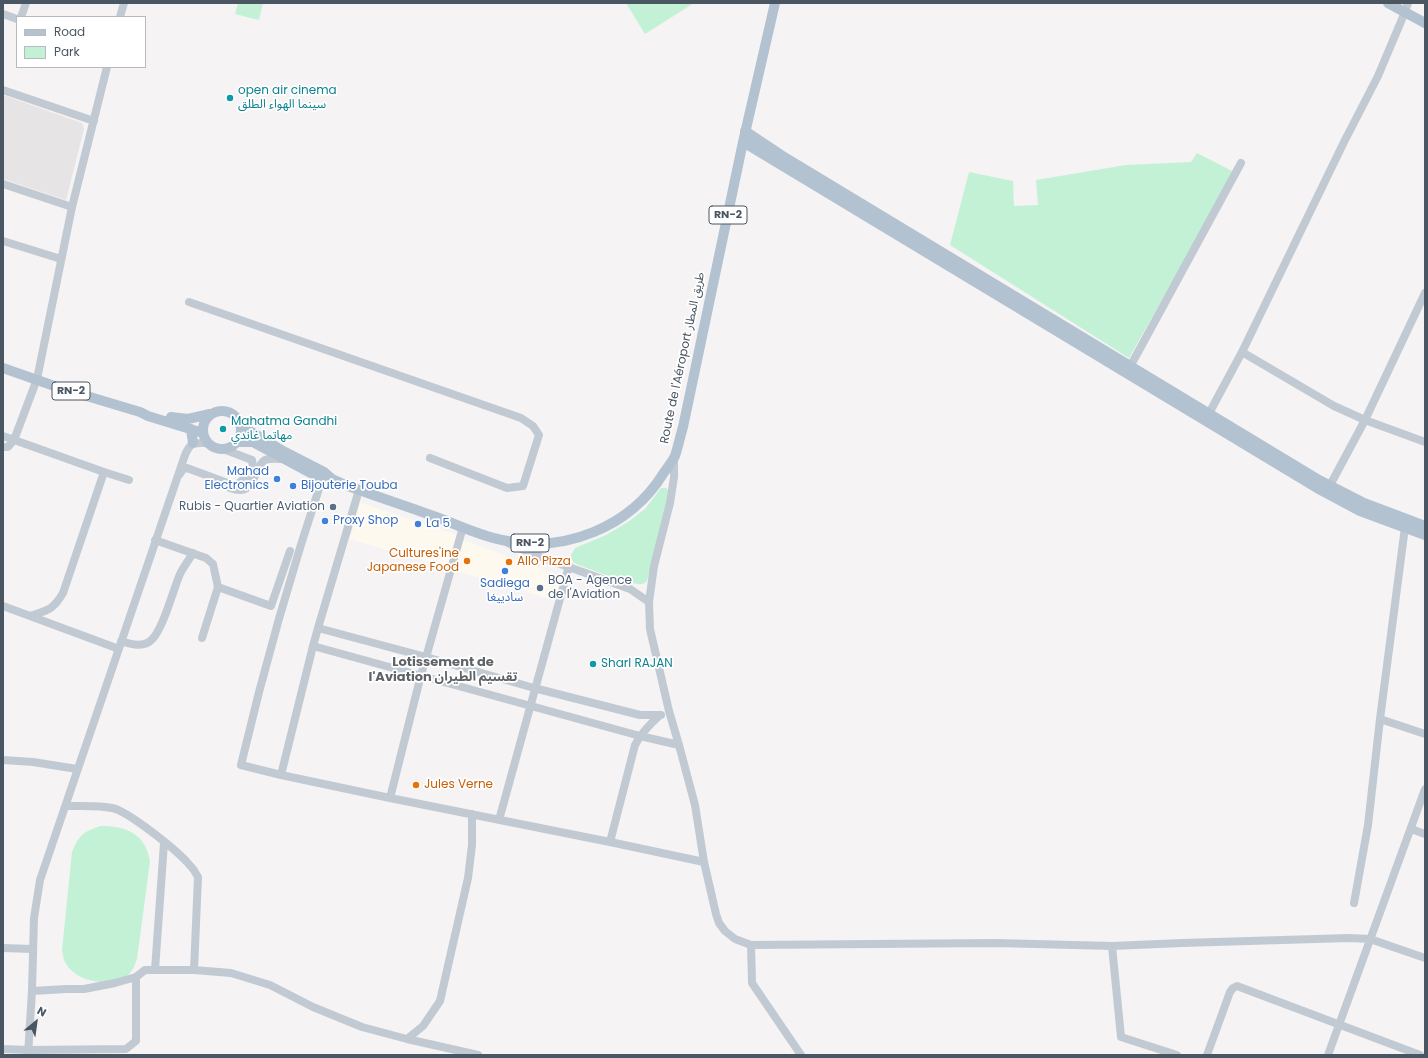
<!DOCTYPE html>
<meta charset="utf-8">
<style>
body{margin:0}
#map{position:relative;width:1428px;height:1058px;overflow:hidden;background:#f5f3f3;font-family:Poppins,sans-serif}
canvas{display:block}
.frame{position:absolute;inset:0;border:4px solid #4a5661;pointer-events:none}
.legend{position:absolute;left:16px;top:16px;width:130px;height:52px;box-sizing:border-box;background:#fff;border:1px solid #b7bbc0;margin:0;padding:5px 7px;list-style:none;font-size:12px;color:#4a5661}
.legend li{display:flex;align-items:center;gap:8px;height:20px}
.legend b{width:20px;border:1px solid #b7bbc0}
.north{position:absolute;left:16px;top:1002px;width:40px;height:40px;-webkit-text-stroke:3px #fff;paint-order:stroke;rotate:29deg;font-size:11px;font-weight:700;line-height:16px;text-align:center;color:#4a5661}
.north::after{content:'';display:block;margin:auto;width:14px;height:18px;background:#4a5661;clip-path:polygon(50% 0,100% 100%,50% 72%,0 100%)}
</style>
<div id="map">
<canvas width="1428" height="1058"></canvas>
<div class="frame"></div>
<ul class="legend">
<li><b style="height:5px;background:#b3c2d1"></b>Road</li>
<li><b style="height:11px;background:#c3f1d5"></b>Park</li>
</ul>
<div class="north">N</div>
</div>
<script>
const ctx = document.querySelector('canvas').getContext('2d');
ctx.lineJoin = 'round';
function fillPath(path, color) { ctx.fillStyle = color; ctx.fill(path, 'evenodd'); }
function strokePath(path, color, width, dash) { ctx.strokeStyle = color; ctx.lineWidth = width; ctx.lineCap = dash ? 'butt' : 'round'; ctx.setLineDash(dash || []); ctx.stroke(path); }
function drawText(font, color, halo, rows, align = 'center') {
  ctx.font = font + ' Poppins,"Noto Sans Arabic",sans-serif'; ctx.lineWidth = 3.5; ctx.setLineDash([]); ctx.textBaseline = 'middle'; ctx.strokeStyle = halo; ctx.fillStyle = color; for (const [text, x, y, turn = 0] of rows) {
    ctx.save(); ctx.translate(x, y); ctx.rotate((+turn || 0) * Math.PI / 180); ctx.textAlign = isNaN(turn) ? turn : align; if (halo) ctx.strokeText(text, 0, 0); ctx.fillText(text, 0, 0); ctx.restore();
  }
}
fillPath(new Path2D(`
 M361 500V503L458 535V538L564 577 562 588 551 595 550 599 350 539Z`), '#fdf9ef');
fillPath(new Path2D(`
 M3 95 82 123 84 129 66 200 3 179Z`), '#e6e4e5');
fillPath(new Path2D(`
 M238 3H263L259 20 235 14Z
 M626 3H694L645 34Z
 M1197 153 1234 172 1129 358 950 245 969 172 1013 181 1014 206 1038 205 1036 180 1126 165 1191 162Z
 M661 488H666L669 491 667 506 647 581C645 582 644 584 642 584 634 586 583 567 574 563L571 559V555L575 548 606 535 628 522 645 509Z
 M100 826C126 826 145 833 150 861L137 959C135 964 133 971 128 975 110 988 76 983 65 962 63 959 63 954 62 950L72 852C80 834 82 833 100 826Z`), '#c3f1d5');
strokePath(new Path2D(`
 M3 14 17 19
 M21 17 26 3
 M120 17 124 3
 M3 90 94 121
 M3 184 72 207
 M3 241 61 259
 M189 302 521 418 533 426 539 435 523 486 507 488 430 458
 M1242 352 1334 406 1365 420 1425 442
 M1131 365 1241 163
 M1206 419 1242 352 1344 142 1378 76 1405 12 1408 3
 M3 436 104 472 63 593C53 610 48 610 30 616
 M3 447H8L14 440 37 379 72 207 107 67
 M674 457V477L670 503 654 566 649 602 650 629 669 711 679 745 695 805 704 862 716 914 719 923 725 931 735 939 751 945 996 943 1112 946 1182 943 1349 938 1370 939 1425 958
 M104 472 129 480
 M180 474 183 469 187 468 233 485H237C245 477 255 472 252 460L223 449
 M230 488C257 498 252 468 265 460 270 458 279 459 284 459
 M1328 489 1365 420 1425 293
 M359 490 318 628 426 657 534 688 640 715H661
 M463 527 421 675 390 798 610 842 635 745C641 733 650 724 660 715
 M155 540 206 558 213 564 218 587 202 638
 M508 543 538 556 630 589 649 602
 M218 587 271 606 290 551
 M3 606 119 649
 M121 641C130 644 140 647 149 642 162 634 173 590 180 574 183 567 189 560 193 553
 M313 646 318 628
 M1380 719 1425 734
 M3 760 33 762 77 769
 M281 775 241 765C264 667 292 569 324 473
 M390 798 281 775 313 646 640 736 679 745
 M66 806C79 806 100 805 112 808 128 811 175 849 187 862 192 867 195 871 198 877L194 970
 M499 820 569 566
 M1411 829 1425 834
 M610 842 704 862
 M1354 903 1368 825 1380 719 1405 527
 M751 945 752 983 801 1055
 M1112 946 1121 1037 1177 1055
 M3 948 32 949
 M155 970 164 843
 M32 991 66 989H84L115 983 136 977 145 970H194L231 973 270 985 313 1007 362 1027 407 1039 478 1055
 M407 1039 423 1026 440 1001 468 878 472 845V814
 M3 1049 29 1050 126 1049 136 1041V977
 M28 1055 32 991 34 918 40 880 185 455C191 441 194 443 208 443
 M1207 1055 1230 992 1233 988 1237 986 1420 1055
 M1328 1055 1425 789`), '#c1cad2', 8);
strokePath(new Path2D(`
 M1388 3 1425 23
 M745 131 781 155 1319 480 1364 503 1425 526
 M743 142 1317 488 1360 511 1425 535
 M3 368 60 388 140 412 148 416 203 433
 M203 430a19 19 0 1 1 38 0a19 19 0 1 1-38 0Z
 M171 417 188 419 210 414
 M240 425 283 451 324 472 332 479 348 486C378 497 409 507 439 518 460 526 481 536 502 540 564 554 630 527 663 474 667 468 672 462 675 456 678 447 680 437 683 427L743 142 775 3
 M191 429 193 443
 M237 442H253L322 479H332`), '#b3c2d1', 10);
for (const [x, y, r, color] of [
 [230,98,4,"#0f9aa8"],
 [223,429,4,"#0f9aa8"],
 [277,479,4,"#3f7fe0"],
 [293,486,4,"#3f7fe0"],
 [333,507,4,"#5c6f8a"],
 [325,521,4,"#3f7fe0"],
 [418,524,4,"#3f7fe0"],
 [467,561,4,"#e8710a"],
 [509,562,4,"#e8710a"],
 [505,571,4,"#3f7fe0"],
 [540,588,4,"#5c6f8a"],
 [593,664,4,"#0f9aa8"],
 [416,785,4,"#e8710a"]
]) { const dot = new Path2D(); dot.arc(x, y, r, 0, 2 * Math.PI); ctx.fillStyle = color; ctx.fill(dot); strokePath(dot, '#fff', 1.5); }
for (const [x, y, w] of [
 [728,215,38],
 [71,391,38],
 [530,543,38]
]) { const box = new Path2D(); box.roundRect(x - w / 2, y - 9, w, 18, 3); ctx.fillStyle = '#fff'; ctx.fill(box); strokePath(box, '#4a5661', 1); }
drawText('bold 11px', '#4a5661', null, [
 ["RN-2",728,215],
 ["RN-2",71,391],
 ["RN-2",530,543]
]);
drawText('12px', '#0d838f', '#fff', [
 ["open air cinema",238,91],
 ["سينما الهواء الطلق",238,105],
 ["Mahatma Gandhi",231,422],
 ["مهاتما غاندي",231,436],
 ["Sharl RAJAN",601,664]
], 'left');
drawText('12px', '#4a5661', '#fff', [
 ["Route de l'Aéroport طريق المطار",683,358,-78]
]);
drawText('12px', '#366cbe', '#fff', [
 ["Mahad",269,472,"right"],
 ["Electronics",269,486,"right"],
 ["Bijouterie Touba",301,486],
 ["Proxy Shop",333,521],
 ["La 5",426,524],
 ["Sadiega",505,584,"center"],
 ["سادييغا",505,598,"center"]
], 'left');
drawText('12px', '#4e5e75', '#fff', [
 ["Rubis - Quartier Aviation",325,507],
 ["BOA - Agence",548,581,"left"],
 ["de l'Aviation",548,595,"left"]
], 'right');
drawText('12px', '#c56008', '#fff', [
 ["Cultures'ine",459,554,"right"],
 ["Japanese Food",459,568,"right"],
 ["Allo Pizza",517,562],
 ["Jules Verne",424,785]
], 'left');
drawText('bold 13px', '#5f6368', '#fff', [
 ["Lotissement de",443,663],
 ["l'Aviation تقسيم الطيران",443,678]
]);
</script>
